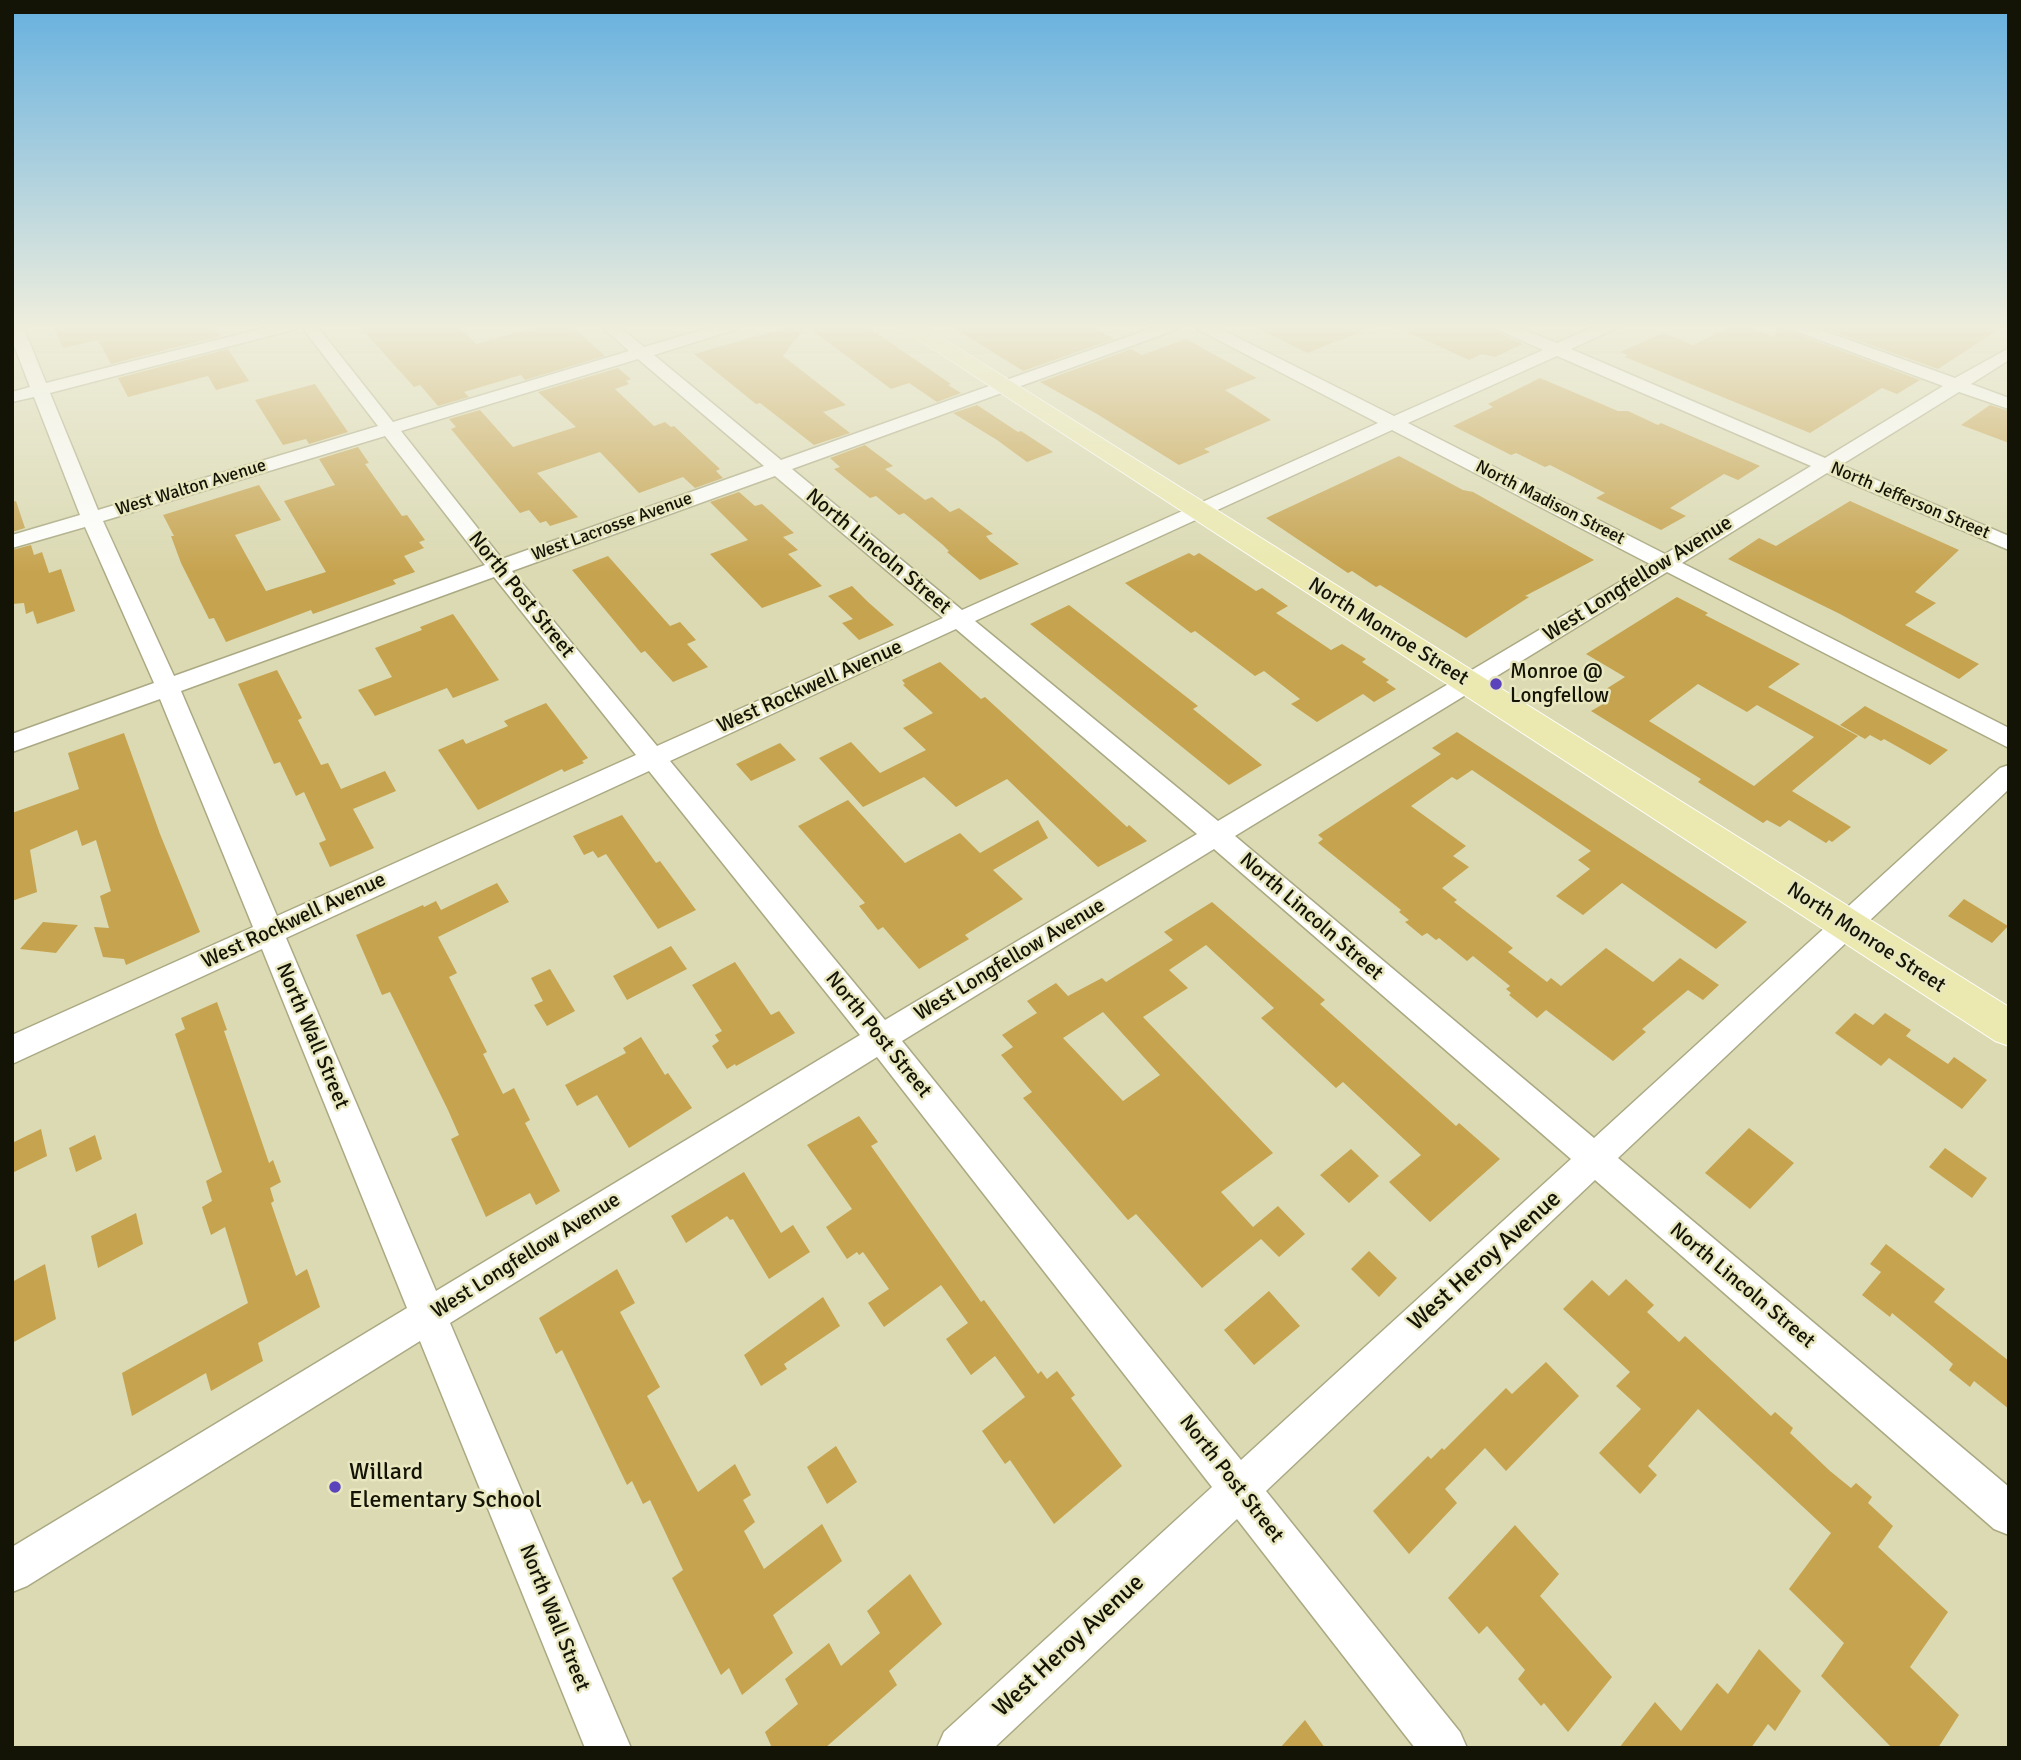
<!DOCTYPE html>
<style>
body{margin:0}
#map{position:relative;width:2021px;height:1760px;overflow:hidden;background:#dbdab3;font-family:Signika,sans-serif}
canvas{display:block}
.frame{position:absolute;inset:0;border:14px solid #141406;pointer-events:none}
</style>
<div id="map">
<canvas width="2021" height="1760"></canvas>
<div class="frame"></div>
</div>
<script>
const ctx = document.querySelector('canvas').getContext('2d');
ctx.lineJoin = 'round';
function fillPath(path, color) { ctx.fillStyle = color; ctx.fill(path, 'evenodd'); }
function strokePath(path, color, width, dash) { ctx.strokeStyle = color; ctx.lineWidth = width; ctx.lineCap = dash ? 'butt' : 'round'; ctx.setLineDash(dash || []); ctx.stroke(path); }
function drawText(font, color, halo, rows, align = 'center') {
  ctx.font = font + ' Signika,sans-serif'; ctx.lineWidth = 5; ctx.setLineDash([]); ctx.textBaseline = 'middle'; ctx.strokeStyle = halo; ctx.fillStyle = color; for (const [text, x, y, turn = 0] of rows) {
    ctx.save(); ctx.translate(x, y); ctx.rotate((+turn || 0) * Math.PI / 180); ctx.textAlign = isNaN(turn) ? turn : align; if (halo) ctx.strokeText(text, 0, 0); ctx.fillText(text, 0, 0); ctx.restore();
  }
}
fillPath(new Path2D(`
 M53 326H213L220 336 111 364 98 340 63 348Z
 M359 326H459L476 344 541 326H572L605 356 525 380 521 375 464 392 469 397 438 406 420 385 414 387Z
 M792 326H866L951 384 948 385 961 393 937 402 909 383 891 389 806 326 783 356 846 405 823 412 850 433 814 445 760 403 756 404 694 354Z
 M951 326H1091L1114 339 1023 371Z
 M1253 326H1373V327L1307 353Z
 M1394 326H1491L1495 331 1523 344 1495 357 1482 354 1469 360Z
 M1732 326H1745L1775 337 1777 326H1785L1789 331 1920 380 1897 394 1882 388 1810 433 1625 357 1628 355 1620 352 1663 333 1693 345Z
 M1817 326H2004L1938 369Z
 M1186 339 1257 378 1225 390 1271 420 1204 449 1210 452 1179 465 1097 414 1040 382 1131 349 1142 355Z
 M228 349 249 381 216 390 208 376 128 397 118 378Z
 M618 368 631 379 626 381 629 384 615 389 654 426 665 422 671 427 674 426 720 469 716 471 723 478 695 488 683 477 639 493 600 452 537 473 578 517 550 526 546 521 540 523 529 510 520 513 451 429 456 427 449 419 480 410 513 447 576 427 538 392Z
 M1540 378 1618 411H1628L1658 425 1661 423 1760 466 1738 480 1724 474 1670 508 1686 516 1661 530 1596 498 1605 493 1550 465 1545 467 1516 453 1511 455 1453 426 1493 407 1488 404Z
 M315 384 348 432 309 444 306 439 283 445 255 400Z
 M977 405 1018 432 1021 431 1053 452 1027 462 997 440 953 413Z
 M1990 405 2009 411V443L1961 425Z
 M865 445 893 466 885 469 925 500 932 497 950 512 959 508 993 534 986 536 990 541 1019 564 980 580 947 552 949 551 943 545 904 513 899 515 876 496 870 498 834 469 840 467 830 458Z
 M358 447 369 463 365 464 402 516 407 515 425 540 419 542 424 548 404 556 415 572 393 580 396 584 313 614 311 610 226 642 214 618 209 619 181 563 171 536H174L163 515 259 485 281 520 235 535 266 591 326 572 284 501 335 485 319 459Z
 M1399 456 1463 490 1473 492 1594 560 1525 596 1529 597 1466 638 1380 585 1376 587 1352 571 1348 573 1266 518Z
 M739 492 755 506 762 504 794 533 783 537 798 550 788 554 822 586 762 608 710 554 748 540 710 502Z
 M16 501 25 528 12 532V502Z
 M1850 501 1959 550 1915 592 1936 603 1905 625 1979 664 1959 679 1840 614 1728 559 1759 538 1776 546Z
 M31 545 34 555 42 552 49 573 61 569 75 611 37 624 33 611 26 614 24 603 12 604V550Z
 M1189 553 1194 556 1199 553 1256 591 1262 588 1288 606 1276 613 1331 650 1342 644 1366 659 1362 662 1389 680 1386 682 1396 689 1374 702 1363 694 1317 722 1291 704 1300 699 1264 671 1255 676 1195 631 1191 633 1125 583Z
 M608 556 670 626 680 622 696 640 687 644 708 667 673 682 645 651 641 653 572 570Z
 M852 586 868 602 894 625 859 640 842 623 853 619 828 596Z
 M1677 597 1708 613 1705 615 1800 664 1768 687 1858 736 1792 791 1851 827 1832 842 1829 840 1826 843 1789 820 1780 827 1767 820 1763 823 1698 782 1701 779 1591 711 1605 703 1595 696 1625 677 1586 654ZM1698 684 1747 712 1757 705 1814 737 1754 786 1649 721Z
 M1069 605 1198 706 1193 709 1262 765 1229 785 1030 624Z
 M453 614 499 680 453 698 447 688 375 716 358 690 392 677 375 648 422 630 420 627Z
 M940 662 981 699 985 697 1127 827 1129 825 1147 841 1098 867 1007 779 956 807 924 777 863 807 819 758 851 742 880 773 926 750 903 728 933 713 903 685 905 684 902 680Z
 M277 670 302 718 298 720 321 765 328 763 341 789 385 771 396 791 353 809 374 848 330 867 319 843 326 840 304 792 296 796 280 762 274 764 238 684Z
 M546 703 588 758 582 761 584 763 564 772 562 769 478 810 438 750 463 739 466 744 508 726 504 721Z
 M1865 706 1874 711 1948 750 1930 765 1884 739 1881 741 1870 735 1865 739 1840 725Z
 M1457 732 1747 922 1716 949 1622 883 1583 915 1556 896 1590 869 1578 860 1591 851 1472 770 1457 780 1452 777 1411 806 1466 846 1453 856 1469 867 1442 888 1457 900 1454 902 1513 948 1508 952 1547 982 1551 978 1561 986 1606 948 1653 982 1680 958 1719 985 1703 1000 1688 990 1642 1029 1646 1032 1613 1061 1546 1010 1537 1018 1509 995 1511 993 1506 989 1510 986 1473 956 1467 961 1439 938 1436 940 1427 933 1422 936 1405 922 1409 920 1399 912 1401 910 1318 843 1323 839 1318 835 1441 754 1432 748Z
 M124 733 160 834 200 932 126 965 124 959 103 957 94 927 109 928 100 896 111 891 96 840 82 846 77 830 30 850 37 892 12 901V813L79 789 68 753Z
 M780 743 796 760 751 781 736 764Z
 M848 800 905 863 960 833 980 853 1038 820 1048 838 993 870 1023 899 965 935 969 939 919 969 883 927 878 930 859 906 865 903 798 826Z
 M622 815 656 863 660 861 696 910 658 929 606 854 598 858 593 851 584 855 573 836Z
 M497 883 509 902 438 937 457 973 449 977 487 1052 483 1054 503 1094 514 1088 530 1120 525 1123 560 1191 536 1205 530 1193 486 1217 451 1139 459 1135 448 1110 390 992 382 995 356 935 423 905 424 907 436 901 441 910Z
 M1964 899 2008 926 1992 943 1948 916Z
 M1212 902 1325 1000 1320 1004 1456 1126 1459 1123 1500 1159 1430 1222 1389 1182 1421 1155 1343 1082 1336 1088 1261 1018 1274 1008 1206 945 1169 970 1188 988 1143 1017 1273 1153 1221 1192 1253 1227 1278 1206 1305 1234 1279 1257 1261 1239 1202 1288 1136 1214 1128 1220 1023 1098 1032 1092 1001 1055 1013 1047 1002 1035 1037 1013 1027 1001 1056 983 1068 996 1102 978 1106 982 1173 940 1164 932ZM1103 1012 1160 1075 1123 1101 1063 1038Z
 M43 922 78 925 56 953 20 949Z
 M671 946 687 969 627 1000 613 976Z
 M735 962 771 1015 779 1011 795 1033 736 1066 735 1064 727 1069 712 1046 719 1041 715 1035 722 1031 692 985Z
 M550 969 575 1011 547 1026 534 1005 543 1001 531 978Z
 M217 1002 227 1030 224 1031 269 1163 273 1160 281 1182 270 1188 274 1201 271 1203 296 1276 307 1269 320 1307 258 1343 263 1361 211 1391 206 1373 132 1416 122 1373 248 1303 225 1227 211 1235 202 1207 212 1201 206 1181 222 1172 175 1034 185 1029 181 1018Z
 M1855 1013 1873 1025 1885 1013 1911 1030 1906 1036 1948 1064 1954 1057 1987 1080 1962 1109 1889 1058 1881 1066 1835 1033Z
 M641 1037 665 1075 668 1073 692 1108 629 1148 597 1095 577 1106 565 1085 626 1053 623 1048Z
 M859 1116 878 1142 871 1146 981 1302 984 1300 1038 1374 1041 1371 1047 1379 1057 1371 1075 1395 1071 1398 1122 1466 1054 1524 1010 1460 1005 1464 982 1431 1025 1397 995 1356 971 1375 946 1339 968 1323 941 1285 884 1327 868 1303 889 1289 863 1252 859 1255 857 1252 847 1259 826 1227 852 1209 807 1145Z
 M1749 1128 1794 1163 1750 1209 1705 1173Z
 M41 1129 47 1156 12 1173V1143Z
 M95 1135 102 1159 76 1172 69 1148Z
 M1945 1148 1987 1178 1972 1198 1929 1167Z
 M1351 1149 1379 1176 1349 1203 1320 1175Z
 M744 1172 781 1233 793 1225 810 1252 769 1279 733 1219 730 1220 727 1216 686 1243 671 1216Z
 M136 1213 143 1244 98 1268 91 1236Z
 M1886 1244 1945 1289 1934 1302 2009 1361V1409L1974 1381 1970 1387 1949 1370 1953 1364 1932 1346 1892 1313 1890 1317 1862 1295 1881 1272 1870 1264Z
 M1369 1251 1397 1278 1379 1297 1351 1269Z
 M45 1264 56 1319 12 1343V1282Z
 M617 1269 635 1303 620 1312 660 1387 647 1396 698 1492 735 1464 751 1495 743 1500 755 1522 744 1531 764 1569 822 1524 842 1561 773 1615 793 1653 742 1695 729 1668 721 1675 672 1578 683 1570 650 1500 643 1504 632 1481 627 1485 562 1350 556 1354 539 1318Z
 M1626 1279 1654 1305 1647 1312 1679 1342 1685 1336 1771 1416 1775 1412 1793 1428 1790 1433 1830 1471 1851 1488 1856 1483 1872 1497 1868 1503 1893 1526 1878 1547 1948 1612 1910 1667 1959 1715 1938 1748H1892L1821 1676 1844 1643 1789 1589 1831 1533 1698 1409 1648 1466 1657 1475 1640 1494 1599 1453 1641 1409 1616 1386 1630 1372 1563 1309 1592 1280 1609 1296Z
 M1269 1291 1300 1326 1254 1365 1224 1330Z
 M823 1297 840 1326 784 1364 787 1369 761 1386 744 1355Z
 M1546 1362 1579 1396 1506 1471 1485 1448 1445 1489 1457 1503 1409 1554 1373 1511 1428 1456 1431 1459 1442 1448 1444 1450 1506 1388 1512 1394Z
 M836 1446 857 1482 827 1504 807 1467Z
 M1515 1525 1559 1574 1540 1596 1612 1677 1568 1732 1544 1703 1541 1706 1518 1679 1525 1670 1487 1626 1479 1634 1448 1598Z
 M910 1574 942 1624 889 1671 897 1685 825 1748H772L765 1732 798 1704 785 1679 829 1643 841 1666 880 1633 867 1611Z
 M1759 1649 1801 1691 1775 1731 1768 1724 1751 1748H1619L1655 1702 1681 1731 1717 1683 1728 1694Z
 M1305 1720 1325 1748H1280Z`), '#c6a34f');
const minor = new Path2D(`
 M12 326H23L46 383 272 326H298L296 329 50 393 98 510 378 426 301 326H317L393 422 629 351 601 326H618L644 347 715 326H739L737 329 654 355 781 460 1158 326H1180L1178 329 792 469 962 610 1378 423 1197 329 1195 326H1215L1394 416 1543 350 1496 329 1494 326H1515L1557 343 1596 326H1617L1615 329 1571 349 1825 458 1943 386 1790 329 1788 326H1810L1955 378 2009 348V360L1971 384 2009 398V409L1959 392 1841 465 2009 536V550L1827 473 1682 563 2009 728V748L1667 572 1235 836 1594 1138 2000 768 2009 765V789L1618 1158 2009 1487V1535L1994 1529 1595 1180 1266 1491 1460 1732 1467 1748H1415L1237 1519 994 1748H937L944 1732 1212 1487 877 1057 450 1323 631 1748H585L420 1341 27 1586 12 1592V1547L407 1308 262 949 12 1064V1035L253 927 160 699 12 752V734L154 683 85 527 12 548V535L80 515 34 397 12 402V392L30 387 12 340ZM1557 356 1811 466 1665 554 1408 423ZM638 359 764 466 502 559 401 431ZM1392 430 1650 564 1218 821 975 621ZM385 436 485 565 174 676 103 521ZM775 476 943 618 657 746 512 571ZM494 577 636 755 277 916 181 691ZM956 629 1197 834 885 1020 670 761ZM649 771 860 1035 436 1291 286 938ZM1214 849 1571 1159 1241 1460 902 1041Z`);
const major = new Path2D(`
 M898 326H923L2009 1007V1046L1995 1041Z`);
strokePath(minor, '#aaa983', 3);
strokePath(major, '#fff', 2);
fillPath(minor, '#fff');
fillPath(major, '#ebe9b0');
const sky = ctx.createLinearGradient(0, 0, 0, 572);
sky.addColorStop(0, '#65b0df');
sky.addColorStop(0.57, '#efeedd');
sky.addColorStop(1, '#efeedd00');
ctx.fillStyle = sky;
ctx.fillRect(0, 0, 2021, 572);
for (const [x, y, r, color] of [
 [1496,684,7,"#5b43bb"],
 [335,1487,7,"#5b43bb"]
]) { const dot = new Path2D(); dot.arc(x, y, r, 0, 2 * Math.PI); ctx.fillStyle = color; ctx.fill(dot); strokePath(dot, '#e8e7c0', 2.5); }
drawText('18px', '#141406', '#e8e7c0', [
 ["West Walton Avenue",191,488,-17],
 ["North Jefferson Street",1910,501,23],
 ["North Madison Street",1550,503,27],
 ["West Lacrosse Avenue",612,527,-20]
]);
drawText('21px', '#141406', '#e8e7c0', [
 ["North Lincoln Street",878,552,40],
 ["West Longfellow Avenue",1638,579,-32],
 ["North Post Street",521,595,51],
 ["North Monroe Street",1388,632,32],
 ["West Rockwell Avenue",810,687,-24],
 ["North Lincoln Street",1311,917,41],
 ["West Rockwell Avenue",294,921,-25],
 ["North Monroe Street",1866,938,33],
 ["West Longfellow Avenue",1010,960,-31],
 ["North Post Street",878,1035,51],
 ["North Wall Street",312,1036,67],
 ["West Longfellow Avenue",526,1256,-32],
 ["North Lincoln Street",1742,1286,40],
 ["North Post Street",1231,1479,52],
 ["North Wall Street",554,1618,68]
]);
drawText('21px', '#141406', '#e8e7c0', [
 ["Monroe @",1510,672],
 ["Longfellow",1510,696]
], 'left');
drawText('24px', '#141406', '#e8e7c0', [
 ["West Heroy Avenue",1485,1261,-42],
 ["West Heroy Avenue",1069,1646,-43]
]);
drawText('24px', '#141406', '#e8e7c0', [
 ["Willard",349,1473],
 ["Elementary School",349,1501]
], 'left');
</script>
